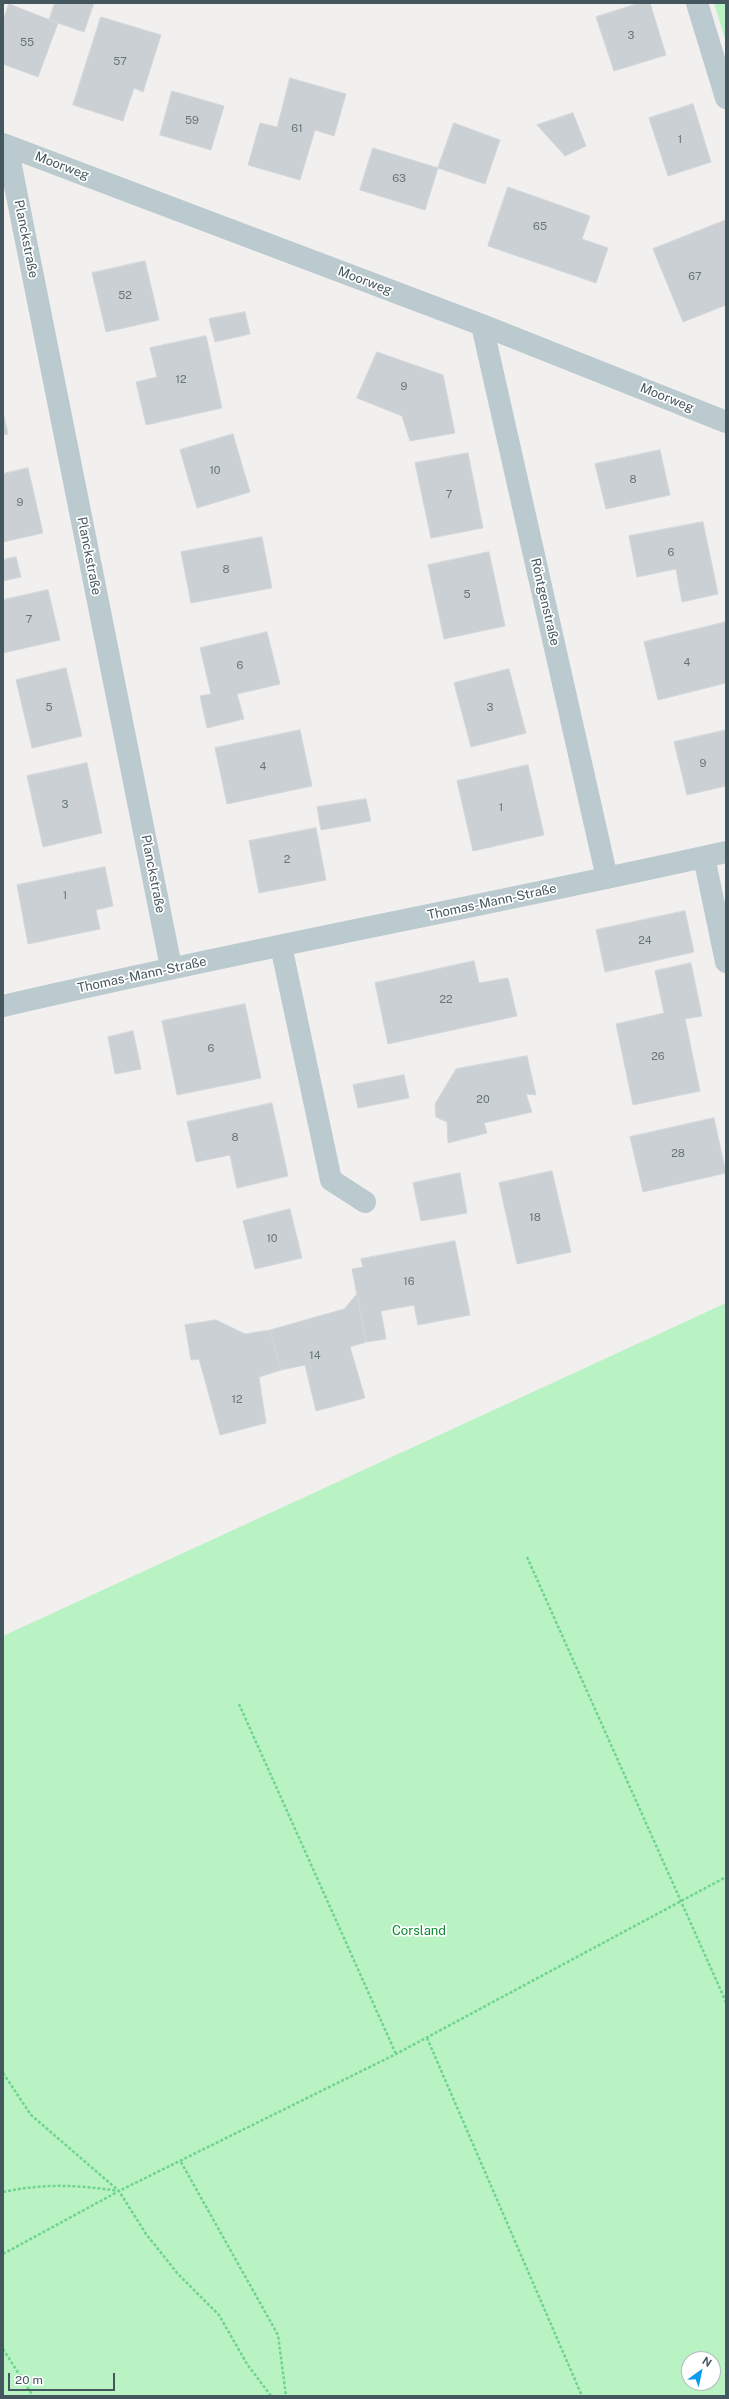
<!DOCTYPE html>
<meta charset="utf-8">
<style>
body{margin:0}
#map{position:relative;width:729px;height:2399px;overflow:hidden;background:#f2efef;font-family:"Public Sans",sans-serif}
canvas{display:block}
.frame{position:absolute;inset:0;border:4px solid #45575e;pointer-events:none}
.north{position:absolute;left:681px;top:2351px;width:40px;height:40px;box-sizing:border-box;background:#fff;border:1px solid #b5bcbf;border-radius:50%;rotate:33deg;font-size:11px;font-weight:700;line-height:16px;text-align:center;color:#45575e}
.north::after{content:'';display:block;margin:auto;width:14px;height:18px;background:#099cf1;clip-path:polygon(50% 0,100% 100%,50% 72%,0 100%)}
.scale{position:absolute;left:8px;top:2373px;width:107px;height:18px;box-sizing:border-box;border:2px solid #45575e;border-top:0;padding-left:5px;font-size:12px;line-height:14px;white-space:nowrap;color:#45575e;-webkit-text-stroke:3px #fff;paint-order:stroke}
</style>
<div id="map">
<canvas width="729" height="2399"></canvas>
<div class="frame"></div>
<div class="north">N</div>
<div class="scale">20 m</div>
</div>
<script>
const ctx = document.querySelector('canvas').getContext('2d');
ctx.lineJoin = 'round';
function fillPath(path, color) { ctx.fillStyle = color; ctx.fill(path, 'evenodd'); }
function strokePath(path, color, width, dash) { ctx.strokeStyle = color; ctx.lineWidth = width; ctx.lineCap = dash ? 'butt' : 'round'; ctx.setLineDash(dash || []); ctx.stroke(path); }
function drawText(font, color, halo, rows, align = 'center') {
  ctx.font = font + ' "Public Sans",sans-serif'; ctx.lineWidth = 3.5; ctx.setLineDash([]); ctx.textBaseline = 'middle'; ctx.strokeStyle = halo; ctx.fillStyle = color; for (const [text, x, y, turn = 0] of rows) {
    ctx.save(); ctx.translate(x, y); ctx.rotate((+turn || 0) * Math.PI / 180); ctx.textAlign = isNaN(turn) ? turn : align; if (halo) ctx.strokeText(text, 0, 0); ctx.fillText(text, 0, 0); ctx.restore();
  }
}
fillPath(new Path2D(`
 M714 3H726V42Z
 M726 1303V2396H3V1636ZM689 2359H713V2383H689Z`), '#b9f3c4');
const building = new Path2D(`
 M55 3H94L84 32 49 20Z
 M640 3H650L666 55 614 71 596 17Z
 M9 4 58 23 38 77 3 64V21Z
 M101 17 161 35 143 92 134 88 123 121 73 105Z
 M290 78 346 94 334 136 315 130 300 180 248 165 260 123 277 127Z
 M172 91 224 106 211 150 160 135Z
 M693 104 711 162 668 176 649 118Z
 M573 113 586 146 565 156 537 125Z
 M454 123 500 140 485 184 438 168Z
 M373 148 438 168 425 210 360 190Z
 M508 187 590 216 582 239 608 248 596 283 488 246Z
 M726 220V305L683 322 653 249Z
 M145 261 159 320 106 332 92 273Z
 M245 312 250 334 215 342 209 319Z
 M206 336 222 408 146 425 136 382 157 377 150 348Z
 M377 352 443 375 455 433 410 441 402 416 357 398Z
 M3 412 8 434 3 435Z
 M233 434 250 492 197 508 180 450Z
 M660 450 670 495 606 509 595 464Z
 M468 453 483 528 431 538 415 463Z
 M28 468 43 533 3 542V474Z
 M703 522 718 594 682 602 676 569 637 577 629 536Z
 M262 537 272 588 191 603 181 552Z
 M489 552 505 626 444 639 428 565Z
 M16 557 21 577 3 581V560Z
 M48 590 60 640 3 653V600Z
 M726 622V683L658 700 644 642Z
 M267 632 280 684 237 694 244 719 207 728 200 696 211 694 200 648Z
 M66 668 82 736 32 748 16 680Z
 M509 669 526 733 471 747 454 683Z
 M300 730 312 786 227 804 215 748Z
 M726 730V786L687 795 674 742Z
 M87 763 102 833 43 847 27 776Z
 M528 765 544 835 473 851 457 781Z
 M366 799 371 821 321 830 317 807Z
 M316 828 326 880 259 893 249 841Z
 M105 867 113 906 96 910 100 929 28 944 17 885Z
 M685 911 694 952 605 972 596 930Z
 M474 961 479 983 508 978 517 1016 388 1044 375 983Z
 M691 963 702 1016 685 1019 700 1091 633 1105 616 1024 664 1013 655 971Z
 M245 1004 261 1078 177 1095 162 1021Z
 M133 1031 141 1069 115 1074 108 1037Z
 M527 1056 536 1095 526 1094 532 1112 484 1123 487 1133 448 1143 447 1122 436 1117 435 1104 456 1069Z
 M404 1075 409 1098 358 1108 353 1085Z
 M272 1103 288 1176 237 1188 230 1155 196 1162 187 1122Z
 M714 1118 726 1173 643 1192 630 1137Z
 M552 1171 571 1252 517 1264 499 1183Z
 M460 1173 467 1213 421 1221 413 1183Z
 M290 1209 302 1258 255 1269 243 1221Z
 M455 1241 470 1315 418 1325 414 1305 381 1311 386 1339 366 1342 352 1269 363 1267 361 1259Z
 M357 1294 366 1342 350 1347 365 1398 316 1411 305 1365 281 1370 270 1330 344 1309Z
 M216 1320 245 1334 270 1330 281 1370 259 1377 266 1423 220 1435 199 1359 191 1360 185 1325Z`);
fillPath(building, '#cad0d4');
strokePath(building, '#d2d7db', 1);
strokePath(new Path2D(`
 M527 1557 726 2002
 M239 1704 396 2054
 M427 2038 582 2396
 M3 2073 31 2115 119 2191 146 2234 178 2274 219 2315 247 2364 271 2396
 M181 2162 278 2335 286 2396
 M3 2192C45 2183 77 2185 119 2191
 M3 2254 119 2191 396 2054 726 1877
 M3 2349 33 2396`), '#6ed48e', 2.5, [3, 2]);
strokePath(new Path2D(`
 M697 3 726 98
 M3 144 482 325 726 422
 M7 146 171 967
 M482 325 607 878
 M704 857 726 962
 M281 946 331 1180 365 1202
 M3 1006C243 950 485 906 726 852`), '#bbcacf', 22);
drawText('11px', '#66757c', null, [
 ["3",631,36],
 ["55",27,43],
 ["57",120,62],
 ["59",192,121],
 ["61",297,129],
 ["1",680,140],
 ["63",399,179],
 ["65",540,227],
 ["67",695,277],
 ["52",125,296],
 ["12",181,380],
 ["9",404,387],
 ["10",215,471],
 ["8",633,480],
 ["7",449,495],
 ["9",20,503],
 ["6",671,553],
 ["8",226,570],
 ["5",467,595],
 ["7",29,620],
 ["4",687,663],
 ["6",240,666],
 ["5",49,708],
 ["3",490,708],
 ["9",703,764],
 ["4",263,767],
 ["3",65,805],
 ["1",501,808],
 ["2",287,860],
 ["1",65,896],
 ["24",645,941],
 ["22",446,1000],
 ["6",211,1049],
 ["26",658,1057],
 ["20",483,1100],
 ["8",235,1138],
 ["28",678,1154],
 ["18",535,1218],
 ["10",272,1239],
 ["16",409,1282],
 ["14",315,1356],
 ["12",237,1400]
]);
drawText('13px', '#45575e', '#fff', [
 ["Moorweg",62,166,21],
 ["Planckstraße",26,239,79],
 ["Moorweg",365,281,21],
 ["Moorweg",667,398,22],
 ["Planckstraße",89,556,79],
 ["Röntgenstraße",545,602,77],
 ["Planckstraße",153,874,79],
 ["Thomas-Mann-Straße",492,902,-12],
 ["Thomas-Mann-Straße",142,975,-12]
]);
drawText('13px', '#0f8733', '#fff', [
 ["Corsland",419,1931]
]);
</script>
